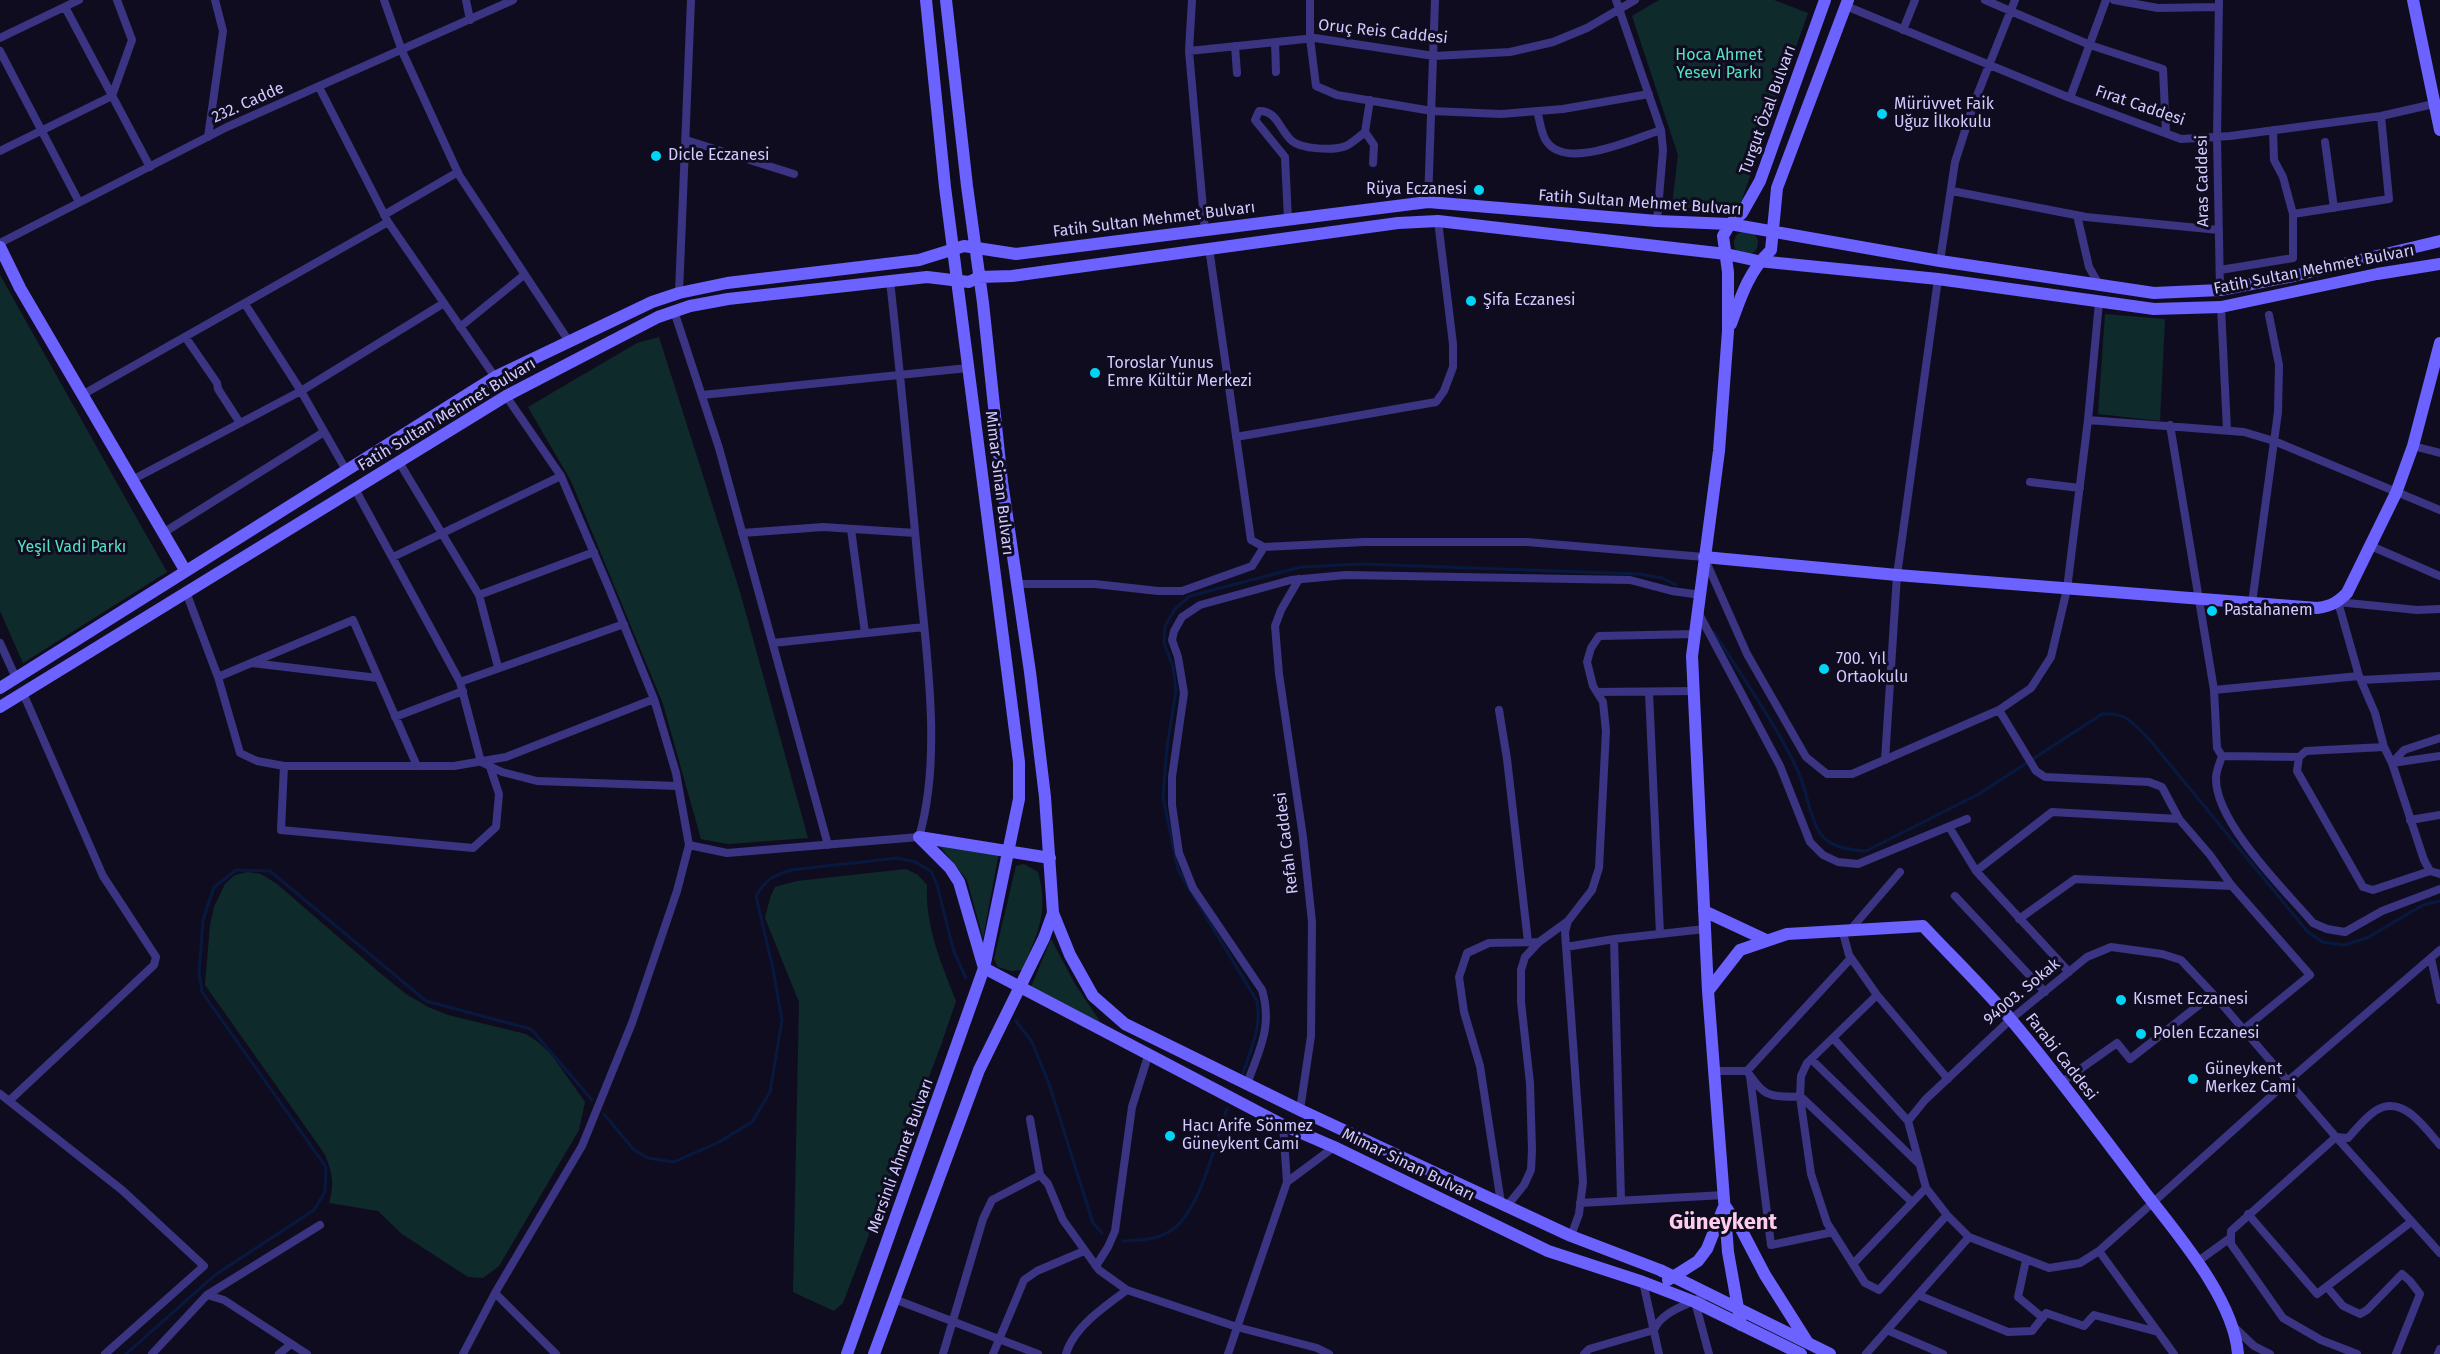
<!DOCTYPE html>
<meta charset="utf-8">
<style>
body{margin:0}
canvas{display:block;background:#100c20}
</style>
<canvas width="2440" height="1354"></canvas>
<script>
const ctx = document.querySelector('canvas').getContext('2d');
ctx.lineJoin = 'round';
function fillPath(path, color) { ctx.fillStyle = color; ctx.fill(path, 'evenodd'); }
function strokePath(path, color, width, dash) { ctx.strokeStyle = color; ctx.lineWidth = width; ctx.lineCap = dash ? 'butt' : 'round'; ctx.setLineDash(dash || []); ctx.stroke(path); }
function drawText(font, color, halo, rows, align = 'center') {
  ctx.font = font + ' "Fira Sans",sans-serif'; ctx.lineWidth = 6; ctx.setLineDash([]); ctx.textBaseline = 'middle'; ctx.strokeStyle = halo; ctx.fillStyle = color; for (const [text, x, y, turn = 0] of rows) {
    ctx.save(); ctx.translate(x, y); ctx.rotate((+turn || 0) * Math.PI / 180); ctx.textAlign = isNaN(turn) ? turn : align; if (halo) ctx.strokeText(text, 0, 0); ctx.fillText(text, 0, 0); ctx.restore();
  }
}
fillPath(new Path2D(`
 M1659 0H1774L1808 13 1740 205 1720 212 1672 206 1678 155 1632 16Z
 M1734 243a12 12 0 1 1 24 0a12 12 0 1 1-24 0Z
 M0 275 167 572 23 663 0 611Z
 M2105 314 2165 319 2160 421 2098 414Z
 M659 337 740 592 808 838 728 844 701 839 663 704 571 481 528 407 637 343Z
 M938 844 999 852 983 938 967 880Z
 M1024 864 1038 872C1049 913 1038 932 1022 970L1011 971 998 967 994 959 1016 866Z
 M906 869 918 875 927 885C925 926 941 963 956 1001L941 1045 843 1303 834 1311 793 1292 799 1002 765 918 770 898 775 887 797 881Z
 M248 872 261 874 277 884 380 973 406 994 428 1007 448 1015 526 1034 538 1042 551 1054 585 1102 579 1130 499 1266 483 1278 468 1277 402 1234 378 1211 329 1203C335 1183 332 1171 324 1153L205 985 210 925 214 907 225 884 235 875Z
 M1051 939 1075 984 1101 1023 1031 987Z`), '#0e2a2a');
strokePath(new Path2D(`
 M1714 632C1742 677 1774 721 1797 769 1806 787 1809 814 1818 830 1827 847 1849 850 1866 851L1979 794 2102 714C2126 712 2133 723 2149 739L2307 931 2322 942 2344 945 2367 938 2423 905 2440 901
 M1016 1021 1032 1042 1049 1084 1093 1223 1102 1233
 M1243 1073C1251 1049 1262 1027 1257 1001L1178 870 1163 797 1167 747 1176 690 1173 667 1164 643 1165 626 1175 609 1190 596 1301 567 1361 564 1639 574 1662 578 1676 585
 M604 1114 634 1150 648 1158 674 1162 719 1142 752 1122 770 1092 782 1020 773 969 756 896C766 879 773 876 791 870L897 858 915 862 931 871 937 885 954 952 966 978
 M1123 1241C1139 1240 1158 1240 1172 1230 1200 1211 1216 1141 1227 1109
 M126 1354 215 1275 314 1210 325 1192 326 1167 202 992 199 973 203 920 214 887 236 870 270 871 426 1001 531 1029 592 1100`), '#07193e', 3);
strokePath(new Path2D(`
 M384 0 402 51 459 175 570 343
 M466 0 470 20
 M1192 0 1189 51 1205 231
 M1310 0V38L1316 86 1337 95 1432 111 1501 114 1563 109 1649 94
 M1616 0 1661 130 1663 150 1657 221
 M1985 0 2090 45 2163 69 2166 133
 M2114 0 2158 8 2219 7
 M2219 0 2217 137 2220 290
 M1846 6 2070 98 2181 139 2230 136 2381 116 2438 103
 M65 7 150 167
 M1903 30 1915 0
 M0 38 79 0
 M1275 42 1276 72
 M1235 46 1237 73
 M0 51 79 202
 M1189 51 1315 38 1434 56 1510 52 1553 42 1587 28 1635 0
 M319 87 388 222 495 377
 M2070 98 2106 0
 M1537 111C1540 120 1541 135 1547 142 1567 170 1634 139 1661 130
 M1365 132 1374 145 1373 163
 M208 137 223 31 215 0
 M686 140 794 174
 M2325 142 2334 208
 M0 151 112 96 132 40 117 0
 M1952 191 2086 217 2219 230
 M1428 202 1435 0
 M2293 214 2389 199 2381 116
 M384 215 458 172
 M2077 215 2089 267 2098 283
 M1288 220 1285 157 1255 120 1259 111C1277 110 1280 131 1292 141 1301 149 1334 151 1346 146 1352 143 1359 137 1365 132L1370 100
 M0 243 227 127 513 0
 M1209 248 1251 540 1264 547 1364 542H1527L1704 557 1747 654 1806 757 1827 774H1852L1999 710 2031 688 2051 657 2067 589 2088 420 2099 302
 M1940 261 1955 162 1974 103 2015 0
 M2220 270 2293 258V214L2283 177 2274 160 2273 130
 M679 293 691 0
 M245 304 301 391 346 470
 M2221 307 2227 430
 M674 311 719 448 828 845
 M460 327 524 275
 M186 338 217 383 218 389 240 423
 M82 395 388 222
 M702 395 968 368
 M2088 420 2244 432 2274 441 2440 510
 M2170 425 2214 690 2217 748 2222 756 2299 757
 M1236 437 1436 402 1444 391 1453 367V344L1438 221
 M2413 446 2440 453
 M399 462 479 595 498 667
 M132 480 301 391 444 303
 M2030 482 2080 488
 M355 489 460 682 481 762 502 772 537 781 678 786
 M851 529 865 633
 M163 533 324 432
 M742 533 823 527 915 533
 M2371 546 2440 576
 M393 557 561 476
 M1299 579 1281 610 1275 626 1279 674 1303 837 1312 922 1311 1036 1300 1110
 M1017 584H1095L1158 591H1182L1252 566 1264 547
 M186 592 218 677 240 753 257 761 284 766H454L506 757 654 699
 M479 595 594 552
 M2252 603 2278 412 2279 365 2269 315
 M2440 609 2417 610 2338 602 2359 676 2375 713 2384 747 2392 763 2424 860 2430 871 2440 874
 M1699 614 1780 766 1810 842 1823 855 1838 862 1858 864 1967 819
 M0 643 16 678
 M773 643 924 627
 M252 663 378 678
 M218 677 353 620 417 766
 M2361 680 2440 676
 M460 682 624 624
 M2214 690 2359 676
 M1597 692 1694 691
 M1649 692 1660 934
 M1499 710 1507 759 1528 942
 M1999 710 2036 771 2045 777 2149 782 2162 787 2179 819 2210 855 2232 886 2310 975 2244 1029
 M395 717 463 691
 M2384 747 2306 751 2299 757 2297 771 2363 887 2373 890 2430 871
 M2222 756C2220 762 2216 771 2216 778 2215 822 2284 889 2313 923L2327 929 2345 932 2382 911 2440 889
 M1885 760 1897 575 1938 279
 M2392 763 2404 750 2440 738
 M2392 763 2440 756
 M284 766 281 830 473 848 496 827 499 794 489 764
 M2410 820 2440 815
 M1951 830 1976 871 2069 972
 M689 845 727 853 919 837C942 759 927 657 919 575 910 477 901 379 890 281
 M1976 871 2052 812 2179 819
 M1955 896 2045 992
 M2019 919 2075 879 2232 886
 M1842 929 1849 955 1877 995 1948 1079
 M1851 929 1900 872
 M1614 939 1621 1200
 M1566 947 1614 939 1705 929
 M2440 950 2288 1081 2099 1251 2080 1263 2049 1268 1969 1237 1947 1215 1926 1188 1908 1121 1925 1100 2011 1019 2087 957 2111 947 2162 954 2181 960 2213 994 2336 1137 2440 1253
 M2431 958 2440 1000
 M1877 995 1807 1063 1801 1076 1800 1097 1811 1174 1827 1223 1865 1283 1879 1290 1947 1215
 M1833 1038 1908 1121
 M1811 1059 1918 1163
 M1714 1071H1747C1765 1098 1768 1096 1800 1097
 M1747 1071 1851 958
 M1750 1076 1771 1245 1833 1232
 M2062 1082 2117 1043 2130 1059 2213 994
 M1247 1084C1259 1050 1273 1027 1262 990L1193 888 1179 853 1172 805V777L1184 693 1178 657 1172 640 1174 631 1182 617 1200 605 1291 580 1346 575 1630 580 1672 591 1701 595
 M0 1094 122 1190 204 1266 105 1354
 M1799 1095 1911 1201
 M9 1101 154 965 156 957 103 876 23 693
 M1030 1119 1040 1175 1048 1184 1063 1220 1099 1270 1127 1290 1237 1327 1317 1348 1329 1354
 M1287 1182 1334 1147
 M1501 1203 1480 1066 1464 1012 1459 977 1467 953 1489 943 1539 942
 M1580 1203 1724 1195
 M1507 1206 1524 1185 1531 1170 1532 1150 1530 1083 1521 1002V970L1525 957 1539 942 1568 921
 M2248 1214 2317 1294 2411 1222
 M1571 1236 1579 1214 1583 1182 1565 932 1568 921 1592 890 1599 868 1606 731 1603 702 1593 686 1587 662 1591 648 1599 636 1695 634
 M2099 1251 2174 1354
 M2026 1260 2018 1297 2043 1318
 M2197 1262 2230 1238
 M1853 1264 1926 1188
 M1096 1266 1108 1247 1115 1231 1132 1107 1148 1056
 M1643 1282 1659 1354
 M2327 1287 2343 1306 2360 1314 2367 1310 2402 1274 2410 1281 2420 1294 2396 1354
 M495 1293 556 1354
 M207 1295 224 1300 307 1354
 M1918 1295 2008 1332 2032 1331 2046 1313 2084 1326 2094 1315 2158 1332
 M894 1299 1038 1354
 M1695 1302 1709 1354
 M2234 1327 2254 1346 2270 1354
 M1887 1330 1943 1354
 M152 1354 207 1295 320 1225
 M279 1354 291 1344
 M463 1354 495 1293 582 1146 632 1023 677 891 689 845 676 773 654 699 608 586 561 476 506 396
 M943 1354 983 1219 992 1200 1040 1175
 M993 1354 1024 1280 1037 1271 1084 1251
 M1066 1354C1073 1328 1106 1305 1127 1290
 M1228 1354 1287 1182 1283 1125
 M1584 1354 1589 1349 1654 1330C1662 1310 1691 1304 1708 1294
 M1866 1354 1969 1237
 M2357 1354 2321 1340 2283 1318 2231 1244V1231L2336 1137 2348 1138C2356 1129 2365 1118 2375 1111 2402 1093 2424 1127 2440 1145
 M2438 1354 2440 1349`), '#3a3482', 8);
strokePath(new Path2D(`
 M2413 0 2440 130
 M0 247 20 288 185 570
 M1731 324C1741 296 1749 271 1771 250L1777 188 1848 0
 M1704 557 1897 575 2317 608C2331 606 2337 603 2347 593L2396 493 2413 446 2440 343
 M0 688 495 377 652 302 679 293 727 283 919 260 964 246 1016 254 1428 202 1657 221 1730 224 1940 261 2154 293 2220 290 2293 276 2440 241
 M0 707 506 396 658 317 690 306 728 299 927 277 969 282 979 277 1012 276 1398 223 1438 221 1726 254 1758 261 1938 279 2154 309 2221 307 2377 274 2440 264
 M919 837 950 868 959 882 984 968 1283 1125 1334 1147 1548 1251 1643 1282 1695 1302 1801 1354
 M919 837 1050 858
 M1704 911 1766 940
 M1053 913 1070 955 1093 996 1125 1024 1300 1110 1571 1236 1660 1270 1830 1354
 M1708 991 1740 950 1787 934 1923 926C1953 958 1985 989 2013 1022 2059 1077 2101 1134 2144 1191 2177 1234 2234 1299 2238 1354
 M1725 1206 1741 1229 1765 1275 1808 1343
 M1668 1280 1698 1261 1707 1249 1723 1209
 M1741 1325 1728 1252 1708 991 1692 656 1719 451 1728 331V272L1723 236 1730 224 1742 213 1760 181 1825 0
 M847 1354 984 968 1019 799V762L945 187 926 0
 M874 1354 979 1070 1044 938 1053 913 1045 797 1030 672 1002 482 983 303 967 186 946 0`), '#6b62ff', 12);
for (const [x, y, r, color] of [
 [1882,114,6,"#00d5f6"],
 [656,156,6,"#00d5f6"],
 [1479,190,6,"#00d5f6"],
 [1471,301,6,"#00d5f6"],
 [1095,373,6,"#00d5f6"],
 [2212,611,6,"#00d5f6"],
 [1824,669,6,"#00d5f6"],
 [2121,1000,6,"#00d5f6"],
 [2141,1034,6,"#00d5f6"],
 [2193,1079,6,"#00d5f6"],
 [1170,1136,6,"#00d5f6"]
]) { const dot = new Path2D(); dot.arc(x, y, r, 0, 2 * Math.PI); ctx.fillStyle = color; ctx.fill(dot); strokePath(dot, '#100c20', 2); }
drawText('16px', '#d2cbff', '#100c20', [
 ["Oruç Reis Caddesi",1383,32,6],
 ["232. Cadde",248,103,-24],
 ["Fırat Caddesi",2140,106,19],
 ["Turgut Özal Bulvarı",1768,110,-70],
 ["Aras Caddesi",2203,181,-91],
 ["Fatih Sultan Mehmet Bulvarı",1640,203,4],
 ["Fatih Sultan Mehmet Bulvarı",1154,220,-7],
 ["Fatih Sultan Mehmet Bulvarı",2314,270,-11],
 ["Fatih Sultan Mehmet Bulvarı",447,415,-31],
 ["Mimar Sinan Bulvarı",999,483,83],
 ["Refah Caddesi",1287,843,-97],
 ["94003. Sokak",2022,992,-40],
 ["Farabi Caddesi",2061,1057,52],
 ["Mersinli Ahmet Bulvarı",901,1156,-70],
 ["Mimar Sinan Bulvarı",1408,1165,26]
]);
drawText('16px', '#51e4c4', '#100c20', [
 ["Hoca Ahmet",1719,56],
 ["Yesevi Parkı",1719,74],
 ["Yeşil Vadi Parkı",72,548]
]);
drawText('16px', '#d2cbff', '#100c20', [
 ["Mürüvvet Faik",1894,105],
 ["Uğuz İlkokulu",1894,123],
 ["Dicle Eczanesi",668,156],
 ["Rüya Eczanesi",1467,190,"right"],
 ["Şifa Eczanesi",1483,301],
 ["Toroslar Yunus",1107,364],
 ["Emre Kültür Merkezi",1107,382],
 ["Pastahanem",2224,611],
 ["700. Yıl",1836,660],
 ["Ortaokulu",1836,678],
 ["Kısmet Eczanesi",2133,1000],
 ["Polen Eczanesi",2153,1034],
 ["Güneykent",2205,1070],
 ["Merkez Cami",2205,1088],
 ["Hacı Arife Sönmez",1182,1127],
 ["Güneykent Cami",1182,1145]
], 'left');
drawText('bold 22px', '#ffcdeb', '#100c20', [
 ["Güneykent",1723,1223]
]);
</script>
